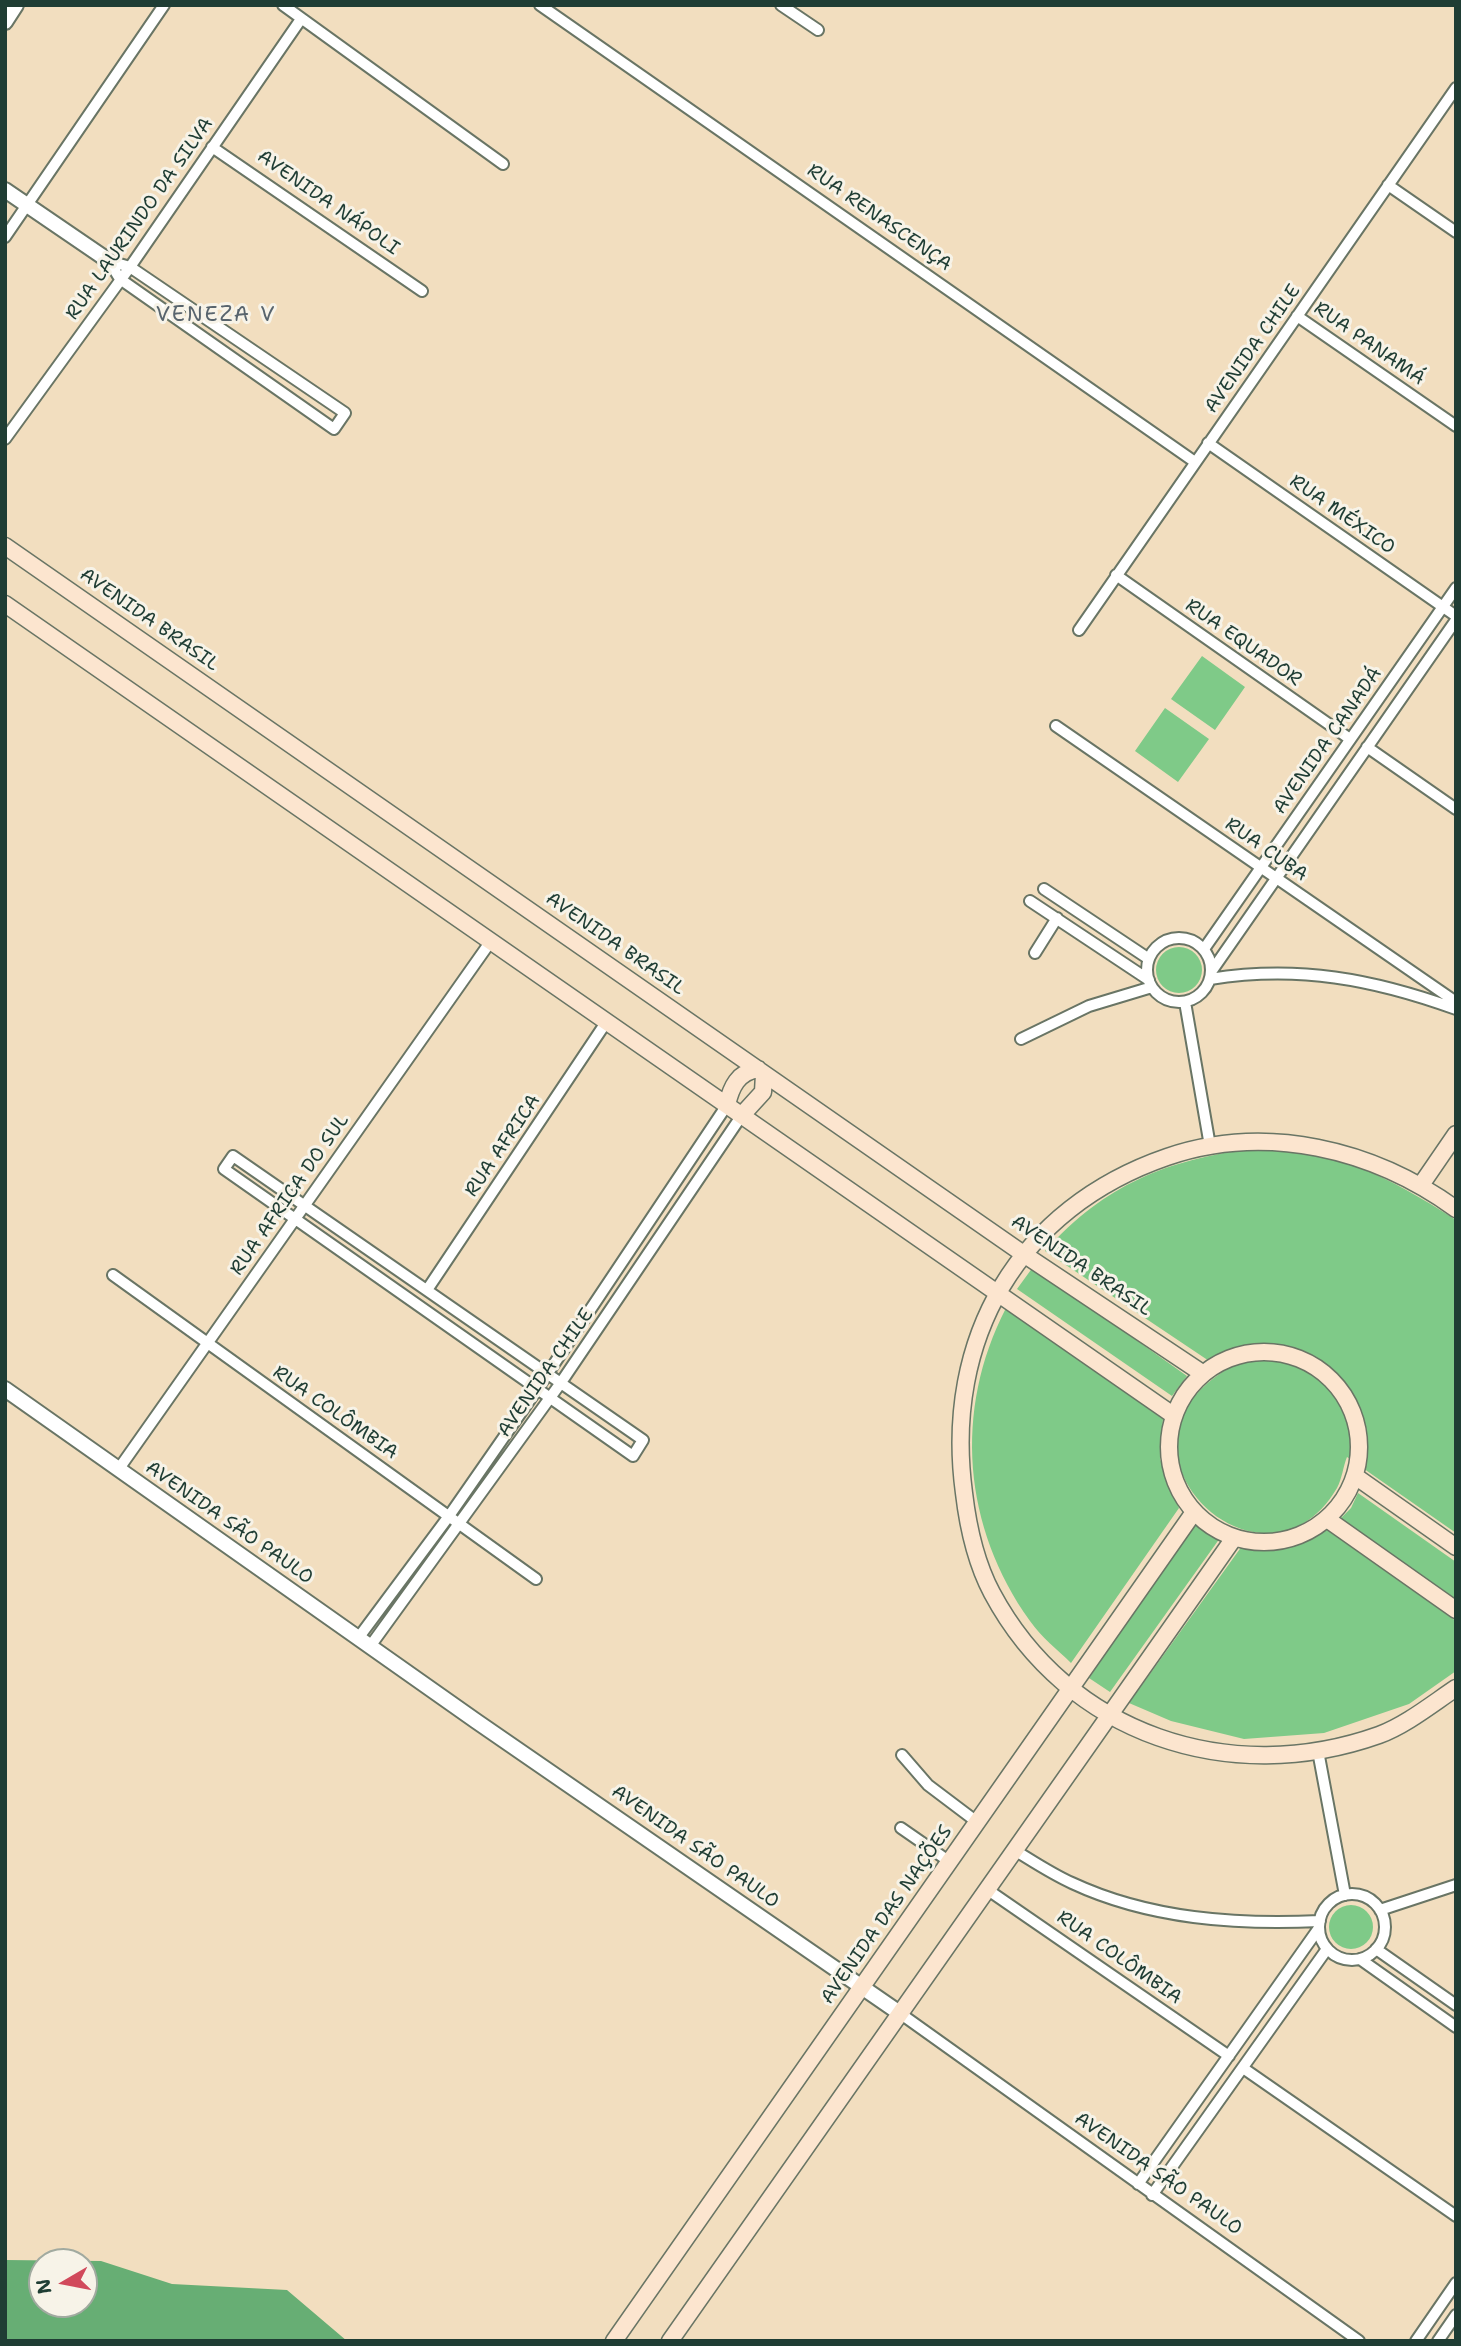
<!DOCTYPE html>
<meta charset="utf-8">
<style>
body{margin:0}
#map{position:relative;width:1461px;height:2346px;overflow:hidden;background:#f2debf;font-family:"Shantell Sans",sans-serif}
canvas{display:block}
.frame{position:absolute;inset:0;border:7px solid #1f3d34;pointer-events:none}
.north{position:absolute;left:28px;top:2248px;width:70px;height:70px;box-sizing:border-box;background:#f7f3e8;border:2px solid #a1aaa0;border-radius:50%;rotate:260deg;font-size:19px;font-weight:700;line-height:28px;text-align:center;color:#1f3d34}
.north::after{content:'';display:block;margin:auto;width:24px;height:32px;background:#d1495b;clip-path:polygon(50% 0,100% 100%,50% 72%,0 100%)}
</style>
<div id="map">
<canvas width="1461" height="2346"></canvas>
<div class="frame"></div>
<div class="north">N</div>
</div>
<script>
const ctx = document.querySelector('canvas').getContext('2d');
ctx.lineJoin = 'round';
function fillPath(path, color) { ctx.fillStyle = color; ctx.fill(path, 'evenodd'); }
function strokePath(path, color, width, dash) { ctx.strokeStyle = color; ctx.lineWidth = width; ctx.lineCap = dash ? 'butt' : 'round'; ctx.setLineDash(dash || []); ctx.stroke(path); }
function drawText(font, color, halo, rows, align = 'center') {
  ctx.font = font + ' "Shantell Sans",sans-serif'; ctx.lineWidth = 6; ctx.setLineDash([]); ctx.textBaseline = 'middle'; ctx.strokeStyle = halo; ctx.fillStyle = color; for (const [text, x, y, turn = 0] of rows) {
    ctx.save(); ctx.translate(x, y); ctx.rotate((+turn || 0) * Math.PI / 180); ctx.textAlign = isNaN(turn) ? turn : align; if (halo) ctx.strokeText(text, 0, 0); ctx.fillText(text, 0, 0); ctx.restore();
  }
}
fillPath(new Path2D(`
 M1202 656 1245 687 1215 730 1171 699Z
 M1165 708 1209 739 1178 782 1135 751Z
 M1156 970a23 23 0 1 1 46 0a23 23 0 1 1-46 0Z
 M1254 1148C1339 1151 1386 1175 1456 1220V1533L1347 1457C1343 1467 1342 1479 1337 1488 1265 1611 1094 1453 1224 1371L1045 1251C1107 1183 1165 1161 1254 1148Z
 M1033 1267 1187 1376 1172 1396 1017 1289Z
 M1006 1308 1163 1419 1160 1459 1179 1508 1071 1663C1058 1650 1041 1637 1030 1621 963 1527 953 1411 1006 1308Z
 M1358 1493 1456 1562V1599L1340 1519 1351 1508Z
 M1196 1521 1220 1538 1110 1692 1089 1678Z
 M1327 1530 1456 1621V1671L1409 1704 1324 1733 1244 1739 1171 1721 1129 1703 1242 1546C1274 1551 1298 1543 1327 1530Z
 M1329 1927a22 22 0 1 1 44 0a22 22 0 1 1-44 0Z`), '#7fca88');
fillPath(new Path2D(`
 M5 2260 101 2261 172 2284 287 2290 347 2341H5ZM42 2262H84V2304H42Z`), '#67ae74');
const minor = new Path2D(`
 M283 5 503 164
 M540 5 1195 462
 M781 5 818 30
 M212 147 422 291
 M1388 185 1456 232
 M5 237 164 5
 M109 261 130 267 345 413 334 429 120 279Z
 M1297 316 1456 426
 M5 439 130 267 301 19
 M1208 443 1456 616
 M1116 575 1350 739
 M1079 630 1456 88
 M1056 726 1456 1002
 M1367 747 1456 809
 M1044 889 1149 959
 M1030 901 1149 980
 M1147 970a32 32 0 1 1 64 0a32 32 0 1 1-64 0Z
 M1204 949 1456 588
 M1035 953 1057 918
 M1211 972 1456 620
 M1210 979C1298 965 1373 979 1456 1009
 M1185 1002 1210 1146
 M1021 1039 1089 1006 1152 987
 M233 1156 643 1440 633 1456 224 1169Z
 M113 1275 536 1579
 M427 1290 607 1021
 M118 1470 491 941
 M359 1637 449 1516 538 1388 727 1105
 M371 1645 560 1384 742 1115
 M1318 1751 1345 1895
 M902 1755 928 1785 977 1822
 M901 1828 950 1862
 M1016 1851C1034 1862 1052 1874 1072 1883 1149 1919 1237 1925 1320 1921
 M988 1890 1229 2056
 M1319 1927a33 33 0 1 1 66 0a33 33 0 1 1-66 0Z
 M1380 1910 1456 1885
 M1376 1949 1456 2005
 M1360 1959 1456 2027
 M901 2014 1359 2341
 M1243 2068 1456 2216
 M1138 2184 1319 1928
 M1152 2195 1327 1949
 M1416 2341 1456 2283
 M1438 2341 1456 2315`);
const tertiary = new Path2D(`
 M5 22 16 5
 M5 190 109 261
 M5 1389 476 1721 901 2014`);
const secondary = new Path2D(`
 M5 546 1022 1253 1202 1373
 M5 604 1173 1415
 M727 1105C731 1087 738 1072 758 1069
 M742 1115 763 1092 764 1074
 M1421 1185 1456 1134
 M1456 1209C1373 1149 1266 1123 1167 1157 1019 1208 943 1338 964 1493 968 1527 976 1563 992 1593 1068 1735 1230 1788 1379 1735 1406 1725 1432 1704 1456 1688
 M1169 1447a95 95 0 1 1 190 0a95 95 0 1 1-190 0Z
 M1355 1476 1456 1547
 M1327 1519 1456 1610
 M614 2341 1194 1512
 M670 2341 1234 1538`);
strokePath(minor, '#697565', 14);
strokePath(tertiary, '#697565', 18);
strokePath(secondary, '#697565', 19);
strokePath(minor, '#fff', 10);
strokePath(tertiary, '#fff', 14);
strokePath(secondary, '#fce5cf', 16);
drawText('19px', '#1f3d34', '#f7f3e8', [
 ["AVENIDA NÁPOLI",328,203,35],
 ["RUA RENASCENÇA",879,218,35],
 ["RUA LAURINDO DA SILVA",140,219,-55],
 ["RUA PANAMÁ",1369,344,35],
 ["AVENIDA CHILE",1253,349,-55],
 ["RUA MÉXICO",1342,515,35],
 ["AVENIDA BRASIL",149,620,35],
 ["RUA EQUADOR",1243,643,35],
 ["AVENIDA CANADÁ",1328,741,-55],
 ["RUA CUBA",1266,850,35],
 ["AVENIDA BRASIL",615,944,35],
 ["RUA AFRICA",503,1146,-56],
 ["RUA AFRICA DO SUL",290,1195,-55],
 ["AVENIDA BRASIL",1081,1266,34],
 ["AVENIDA CHILE",546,1373,-55],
 ["RUA COLÔMBIA",335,1413,35],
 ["AVENIDA SÃO PAULO",229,1523,35],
 ["AVENIDA SÃO PAULO",695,1847,35],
 ["AVENIDA DAS NAÇÕES",887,1915,-55],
 ["RUA COLÔMBIA",1119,1958,35],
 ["AVENIDA SÃO PAULO",1158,2174,35]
]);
ctx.letterSpacing = '2px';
drawText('21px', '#58646d', '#f7f3e8', [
 ["VENEZA V",216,316]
]);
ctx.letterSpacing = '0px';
</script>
